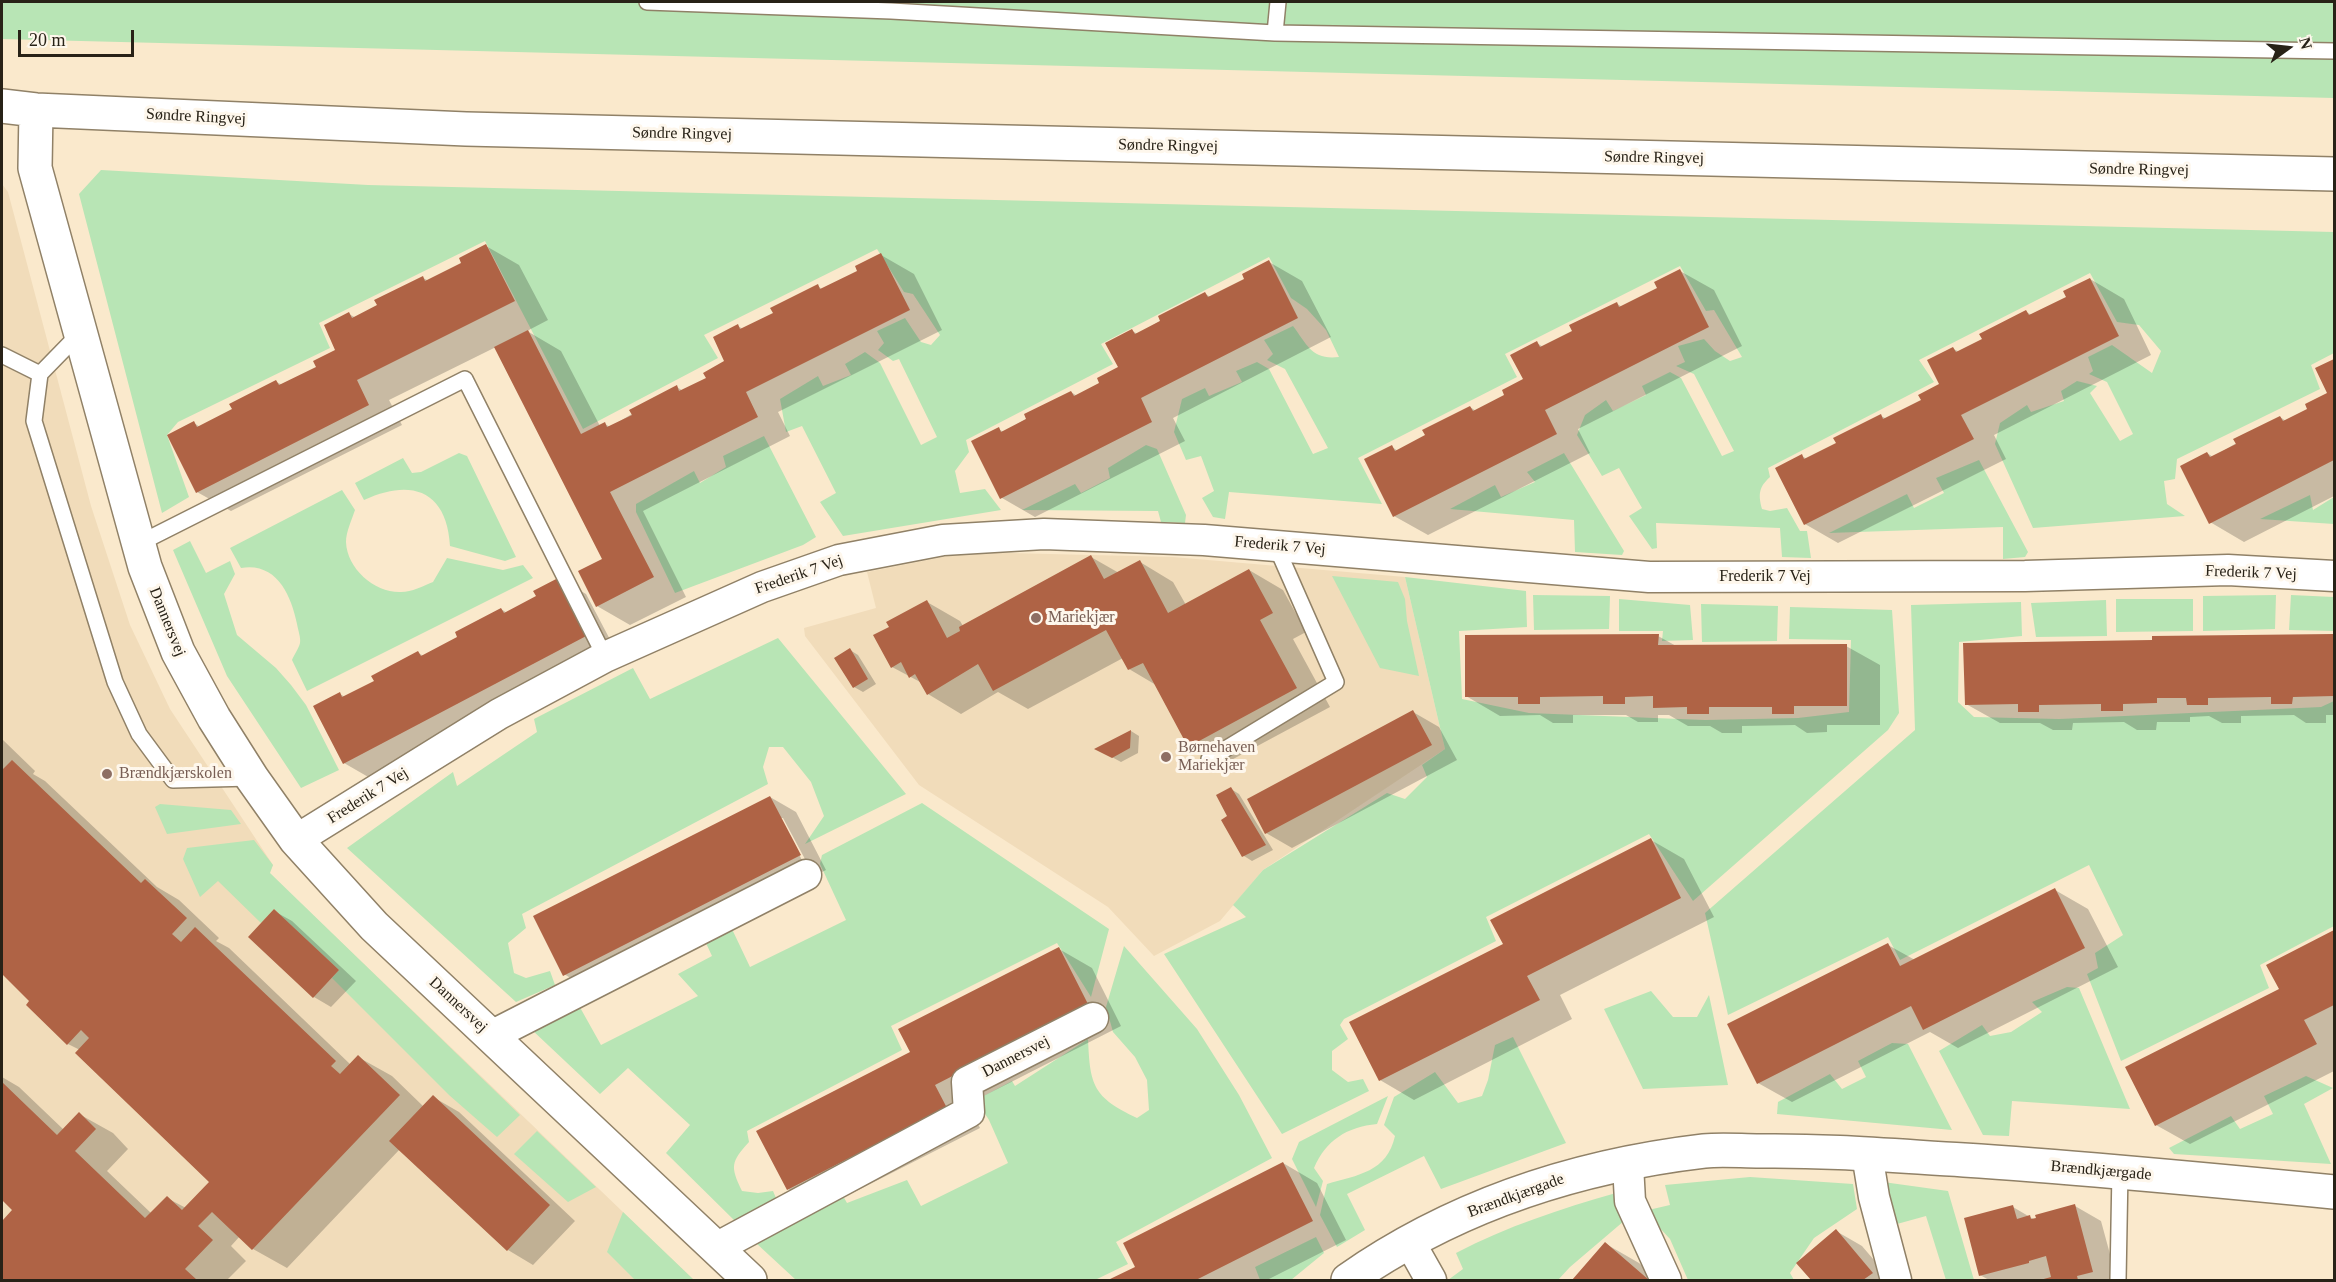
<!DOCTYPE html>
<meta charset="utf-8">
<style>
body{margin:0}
#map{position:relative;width:2336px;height:1282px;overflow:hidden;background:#fae9cc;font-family:Georgia,serif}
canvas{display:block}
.frame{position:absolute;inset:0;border:3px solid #282217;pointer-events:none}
.north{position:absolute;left:2258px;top:18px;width:60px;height:60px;-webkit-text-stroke:4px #fef7ec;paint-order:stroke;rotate:75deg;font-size:16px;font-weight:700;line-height:24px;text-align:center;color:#282217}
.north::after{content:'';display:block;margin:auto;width:21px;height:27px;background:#282217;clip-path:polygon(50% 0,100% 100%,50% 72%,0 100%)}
.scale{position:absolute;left:18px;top:30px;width:116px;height:27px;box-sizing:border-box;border:3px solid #282217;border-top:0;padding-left:8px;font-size:18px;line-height:21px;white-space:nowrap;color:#282217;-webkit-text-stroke:4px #fef7ec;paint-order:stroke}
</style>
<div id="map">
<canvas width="2336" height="1282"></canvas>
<div class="frame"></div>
<div class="north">N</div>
<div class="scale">20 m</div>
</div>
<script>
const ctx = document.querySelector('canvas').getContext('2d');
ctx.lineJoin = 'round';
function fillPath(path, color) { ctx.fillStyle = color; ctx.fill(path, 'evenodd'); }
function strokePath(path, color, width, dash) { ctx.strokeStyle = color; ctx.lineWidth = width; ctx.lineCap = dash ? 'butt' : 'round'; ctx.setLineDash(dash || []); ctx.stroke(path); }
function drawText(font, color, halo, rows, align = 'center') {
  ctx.font = font + ' Georgia,serif'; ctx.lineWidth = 6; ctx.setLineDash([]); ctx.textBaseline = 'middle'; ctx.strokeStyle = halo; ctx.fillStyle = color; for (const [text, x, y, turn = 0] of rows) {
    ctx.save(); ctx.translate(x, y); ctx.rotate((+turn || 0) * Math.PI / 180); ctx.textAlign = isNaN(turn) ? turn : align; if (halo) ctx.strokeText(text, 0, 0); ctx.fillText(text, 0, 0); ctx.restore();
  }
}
fillPath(new Path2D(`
 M2 184 8 192 91 506 130 625 170 709 273 865 269 873 694 1280H2Z
 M968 552 1173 557 1405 577 1445 749 1263 870 1220 921 1154 956 1108 907 919 785 805 636 804 628 876 608 867 572Z`), '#f1dcba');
fillPath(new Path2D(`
 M2 2H2334V98L2 39Z
 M101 170 368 185 2334 232V353L2311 365 2320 389 2177 459 2175 479 2164 481 2167 504 2185 516 2033 528 1995 444 2000 423 2027 405 2031 412 2064 401 2061 391 2077 381 2097 386 2090 393 2120 441 2133 434 2107 382 2089 374 2093 371 2088 357 2112 345 2152 373 2161 351 2139 325 2117 322 2090 273 1919 360 1934 382 1768 468 1770 477C1759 487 1758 494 1762 509L1770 511 1787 508 1800 531H1807L1811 558 1782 557 1780 528 1656 523 1657 548 1652 549 1629 516 1642 508 1619 468 1602 476 1577 435 1585 415 1606 400 1613 411 1646 395 1642 386 1670 372 1681 378 1722 456 1734 451 1694 374 1676 366 1685 362 1678 346 1704 339 1715 351 1730 361 1742 357 1714 310 1706 311 1680 266 1505 354 1517 377 1358 458 1382 504 1229 492 1225 519 1213 517 1202 498 1214 491 1201 456 1186 460 1174 432 1182 399 1205 388 1209 396 1242 382 1236 371 1257 362 1269 369 1313 454 1328 448 1285 369 1267 360 1273 354 1264 340 1293 326C1308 346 1312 360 1339 357L1326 330 1307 309 1291 298 1269 257 1101 344 1113 364 966 440 969 452 955 471 960 493 985 489 1001 510 843 536 820 502 836 493 802 426 786 432 780 399 818 376 823 386 851 375 845 364 865 352 880 363 921 445 937 437 899 359 893 361 878 350 884 343 877 331 905 318 921 342 931 345 940 335 913 294 904 292 877 249 704 335 718 358 583 429 485 241 319 323 330 348 178 422 167 435 189 497 162 513 79 194Z
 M764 436 816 537 803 545 675 593 636 512V504L694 471 700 483 726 467 723 456Z
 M1146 445 1157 449 1186 515 1185 523 1161 522 1158 511 1022 510 1075 484 1081 493 1110 478 1108 468Z
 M459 453 467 456 516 557 505 561 450 546C447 490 411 478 364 500L355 483 403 458 412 473 421 472Z
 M1564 453 1624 551 1622 555 1575 552 1574 520 1450 509 1495 485 1501 497 1535 482 1527 472Z
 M1979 460 2028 552 2025 557 2003 559V527L1829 533 1907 494 1914 508 1944 493 1936 478Z
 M342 490 355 510C352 519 346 532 346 542 347 569 375 593 401 592 412 592 423 586 433 582L447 558 503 570 523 565 533 578 307 691 292 660C294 655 299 648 300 643 301 638 298 630 297 624 291 594 276 562 241 568L230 548Z
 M2310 495 2313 510 2334 497V524L2260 519Z
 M190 541 206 573 230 561 235 574 224 594 237 635 276 668 291 685 306 705 339 770 301 788 227 676 173 550Z
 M1332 576 1398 582 1405 599 1407 621 1419 676 1380 668Z
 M1405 577 1526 591 1527 627 1459 631 1462 699 1529 713 1705 720 1798 718 1849 712 1851 640 1789 639 1790 607 1892 610 1899 713 1888 730 1693 901 1649 834 1486 917 1496 941 1344 1019 1340 1025 1348 1039 1332 1051V1070L1348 1082 1363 1079 1369 1091 1282 1134 1164 954 1246 917 1233 905 1263 870 1387 793 1405 799 1427 777 1422 765 1445 749Z
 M1533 595 1610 596 1609 629 1534 630Z
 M2276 595 2275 629 2203 631V596Z
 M2291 595 2334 597V631L2289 630Z
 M1619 599 1690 605 1693 640 1662 641 1663 631H1619Z
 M2116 599H2193V631L2116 632Z
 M2106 600 2107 636 2036 637 2031 603Z
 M2021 602 2022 636 1959 642 1958 702 1974 717 2059 719 2321 707 2334 701V926L2260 965 2269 988 2121 1061 2087 974 2098 968 2095 953 2123 935 2089 865 1900 960 1888 937 1728 1015 1705 913 1915 730 1911 605Z
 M1701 604 1778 606 1777 641 1702 642Z
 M778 638 906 794 805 844 824 816 811 782 783 747H769L763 767 768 784 522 914 526 928 508 943 514 973 526 978 550 971 555 985 516 1002 347 848 453 772 457 786 537 732 534 719 633 668 650 699Z
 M922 803 1109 929 1091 997 1057 943 891 1026 902 1050 747 1131 749 1142C731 1162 730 1166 742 1191L758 1193 773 1191 776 1198 737 1223 666 1153 690 1125 628 1068 600 1094 531 1029 577 1002 601 1045 698 996 678 974 712 956 705 941 731 927 750 967 846 920 820 864 822 855Z
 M160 804 231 810 241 824 167 834 155 807Z
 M254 840 273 865 270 873 520 1115 497 1137 449 1095 332 978 339 970 274 909 261 923 218 881 200 897 183 859 187 848Z
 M1124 946 1197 1029 1239 1095 1272 1158 1116 1242 1128 1264 1095 1280H796L756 1243 843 1196 847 1203 907 1180 921 1206 1008 1163 989 1120 976 1100 1012 1081 1015 1086 1088 1039C1090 1086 1093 1097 1137 1118L1149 1110 1147 1080 1135 1057 1113 1032 1106 1007Z
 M2067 987 2079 988 2130 1109 2012 1101 2009 1136 1983 1135 1939 1051 1982 1025 1990 1036 2011 1032 2042 1012 2032 1002Z
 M1651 991 1673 1017H1697L1709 995 1728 1085 1643 1089 1604 1009Z
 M1513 1037 1566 1143 1441 1189 1424 1156 1347 1194 1365 1230 1337 1247 1320 1215 1327 1184C1358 1175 1387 1172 1395 1136L1384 1125 1394 1097 1435 1072 1458 1103 1482 1096 1488 1080 1495 1045Z
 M1892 1043 1908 1044 1952 1130 1777 1114 1778 1102 1830 1074 1842 1089 1866 1077 1858 1061Z
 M2306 1076 2333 1088 2304 1104 2331 1164 2174 1154 2169 1148 2231 1116 2240 1129 2273 1114 2264 1096Z
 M1388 1096 1377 1124C1347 1127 1326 1140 1314 1168L1323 1181 1316 1207 1292 1159 1299 1142Z
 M537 1131 596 1187 568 1202 514 1154Z
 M1750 1177 1853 1184 1857 1209 1814 1238 1790 1273 1794 1280H1688L1670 1239 1644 1211 1670 1205 1665 1185Z
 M1883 1182 1948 1191 1974 1280H1946L1926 1216 1897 1224Z
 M1616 1193 1624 1221 1570 1267 1558 1280H1448L1463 1269 1456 1253C1508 1226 1560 1209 1616 1193Z
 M623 1212 694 1280H635L607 1252Z
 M1316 1237 1324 1253 1291 1280H1260L1255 1267Z`), '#b8e5b5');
fillPath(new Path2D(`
 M486 246 519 265 548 320 527 331 561 351 600 426 605 424 610 427 677 387 683 391 708 378 726 362 738 326 743 329 775 314 818 286 823 290 858 272 881 255 914 274 942 330 778 412 790 436 643 511 686 597 630 625 597 606 604 560 496 347 389 400 402 425 231 511 197 492 194 423 200 427 234 410 276 382 283 385 318 367 337 350 349 314 356 318 423 278 429 281 463 264Z
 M1269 262 1302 281 1331 337 1173 418 1185 441 1035 517 1002 498 998 429 1004 432 1071 392 1077 396 1101 383 1120 367 1132 331 1138 334 1205 294 1211 297 1246 279Z
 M1680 271 1714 290 1742 346 1578 429 1590 453 1428 535 1394 516 1392 447 1398 451 1427 436 1470 407 1476 411 1506 395 1525 380 1537 343 1543 347 1574 331 1616 303 1622 307 1659 289Z
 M2090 279 2124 299 2151 355 1994 435 2006 459 1838 543 1805 524 1802 456 1807 459 1838 444 1881 416 1887 419 1923 401 1941 385 1953 349 1960 352 1984 340 2026 312 2032 315 2068 297Z
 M2334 360V496L2244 542 2210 522 2207 453 2213 457 2280 417 2286 421 2310 409 2329 394 2317 369Z
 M1091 557 1119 573 1140 562 1173 582 1186 605 1249 570 1283 590 1306 632 1293 639 1330 707 1222 765 1189 746 1156 685 1129 669 1123 658 1028 709 998 692 961 714 928 694 922 683 892 667 891 627 927 602 960 621 963 626Z
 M560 579 586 594 615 649 370 778 344 763 340 694 345 697 376 682 418 653 424 656 459 638 501 609 507 613 538 597Z
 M2334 635V715H2326V723H2306L2294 715 2241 716V723H2222L2209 716 2190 717V722H2157L2156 730H2137L2124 722 2073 723 2072 730H2053L2040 723H2000L1966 704 2154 642 2153 638Z
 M1658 636 1678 647 1846 646 1880 665V725H1827V732L1807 733 1795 725 1742 726V733H1722L1710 726H1688L1669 715H1658V722H1638L1626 715H1573V723H1553L1540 715 1500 716 1466 696Z
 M850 650 858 655 876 684 863 692 854 687Z
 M1413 712 1439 727 1457 760 1292 848 1266 833Z
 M1131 731 1139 736 1138 753 1121 762 1097 749Z
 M2 739 35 771 33 774 45 781 157 887 179 900 219 938 216 941 229 948 351 1065 358 1057 392 1076 424 1107 433 1097 459 1112 575 1221 533 1265 508 1250 400 1149 287 1268 253 1249 240 1236 231 1246 246 1261 227 1280H2V1223L14 1210 2 1198V1077L19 1087 64 1130 79 1114 113 1133 128 1149 107 1171 152 1214 167 1198 186 1208 211 1182 80 1050 68 1044 31 1001 2 972Z
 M1231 789 1239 794 1273 850 1252 861 1244 856 1223 820 1229 817Z
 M770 797 796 812 826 870 590 990 564 974ZM780 818H783L806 861 803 862Z
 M1651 840 1684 859 1714 917 1560 995 1572 1019 1414 1100 1380 1080Z
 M2055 890 2088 909 2118 967 1958 1048 1930 1032 1792 1102 1758 1083 1888 945 1915 960Z
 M274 911 292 921 356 981 331 1007 314 997Z
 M2334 932V1071L2190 1144 2156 1125 2281 989 2268 965Z
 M1059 949 1092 968 1121 1026 968 1104 980 1128 821 1209 788 1189 912 1053Z
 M1283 1163 1317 1183 1346 1240 1267 1280H1112L1137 1267Z
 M2075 1206 2101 1221 2117 1280H1989L1980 1275 2013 1207 2035 1220Z
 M1836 1231 1862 1246 1891 1280H1813L1798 1263Z
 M1606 1244 1639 1263 1659 1280H1574Z`), '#0003');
fillPath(new Path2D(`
 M486 244 515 301 357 380 369 405 196 493 167 435 194 421 197 427 232 409 229 404 276 380 279 385 316 367 313 361 335 350 324 325 349 312 352 318 377 305 374 300 423 276 425 281 461 263 459 258Z
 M881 253 910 310 746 392 758 417 610 492 654 577 596 607 578 571 602 559 494 347 528 330 581 434 605 422 607 427 632 415 629 410 677 385 679 391 706 378 703 373 724 361 713 337 738 324 740 329 773 313 770 308 818 284 820 289 857 271 855 266Z
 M1269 260 1298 318 1141 398 1152 422 1000 499 971 441 999 427 1001 432 1026 419 1024 414 1071 391 1074 396 1099 383 1097 378 1118 367 1105 343 1132 329 1135 334 1160 321 1158 316 1205 292 1208 297 1244 279 1242 274Z
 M1680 269 1709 327 1545 410 1557 434 1393 517 1364 459 1392 445 1395 451 1425 435 1422 430 1470 406 1473 411 1504 395 1502 390 1523 379 1510 355 1537 341 1540 347 1572 331 1569 325 1617 302 1619 307 1657 288 1654 282Z
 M2090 278 2119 336 1961 415 1974 439 1804 525 1775 468 1802 454 1804 459 1836 443 1833 438 1881 414 1883 419 1921 400 1918 395 1939 384 1927 360 1953 347 1956 352 1982 339 1979 334 2026 310 2029 315 2066 297 2063 291Z
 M2334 359V460L2209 524 2180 466 2207 452 2210 457 2236 444 2233 439 2280 416 2283 421 2307 409 2305 404 2327 393 2315 368Z
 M1091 555 1104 579 1140 560 1168 613 1249 569 1273 613 1260 620 1297 688 1188 747 1143 663 1128 670 1106 630 993 691 978 664 927 695 915 674 909 678 901 662 891 668 873 635 889 627 886 622 927 600 947 638 960 631 959 627Z
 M560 577 590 634 343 764 313 706 340 692 342 697 374 681 371 676 418 651 421 656 457 637 455 632 501 608 504 613 536 596 533 591Z
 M1659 634 1658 645 1847 644V706H1794V714H1772V707H1709V714H1687V707L1653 708V696L1625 697V704H1603V696L1540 697V704H1518V697H1465V635Z
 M2334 634V696L2293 697 2292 704H2271V697L2208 698V705H2187L2186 698H2157V703L2123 704V711H2101V704L2039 705V712H2018V704L1965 705 1963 643 2152 640V636Z
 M850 648 868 679 853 688 834 658Z
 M1413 710 1432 745 1265 834 1247 799Z
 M1131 730 1130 748 1112 758 1094 749Z
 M12 760 141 883 145 879 187 918 172 934 181 942 195 927 336 1061 331 1066 340 1074 358 1055 400 1095 252 1250 212 1212 198 1226 213 1240 185 1269 197 1280H2V1221L12 1210 2 1200V1082L57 1135 79 1112 96 1129 75 1151 145 1218 167 1196 182 1210 209 1182 75 1053 89 1038 81 1030 67 1045 26 1005 29 1001 2 974V770Z
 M1231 787 1266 845 1242 857 1221 820 1227 816 1216 795Z
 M770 796 801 855 563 976 533 916Z
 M1651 838 1681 898 1527 976 1540 1000 1379 1081 1349 1022 1503 944 1490 920Z
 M2055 888 2085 948 1923 1030 1911 1006 1757 1084 1727 1024 1888 943 1900 966Z
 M274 909 339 970 313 998 248 937Z
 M2334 930V1005L2304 1020 2317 1044 2155 1126 2125 1067 2279 989 2266 965Z
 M1059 947 1089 1006 935 1085 947 1108 787 1190 756 1131 910 1052 898 1029Z
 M433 1095 550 1205 507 1251 389 1141Z
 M1283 1162 1313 1221 1196 1280H1108L1135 1267 1123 1243Z
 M2075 1204 2093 1272 2077 1276 2078 1280H2040L2051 1277 2046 1256 2029 1261V1263L1979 1276 1964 1218 2013 1205 2017 1219 2030 1215 2031 1219 2036 1218 2035 1215Z
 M1836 1229 1873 1273 1863 1280H1811L1796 1263Z
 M1605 1242 1649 1280H1572Z`), '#af6345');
const lane = new Path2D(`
 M647 2 891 11 1275 33 2334 51
 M1275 33 1278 2
 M80 333 40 374 34 421 115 682 139 734 173 780 251 778
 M2 355 40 374
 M138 544 465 379 605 657
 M1209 759 1336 682 1276 546
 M2118 1280 2120 1171`);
const street = new Path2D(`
 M296 840 499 714 605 657 762 587 839 560 943 540 1044 534 1204 540 1649 577 2025 576 2228 570 2334 576
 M491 1036 806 875
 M1867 1154 1874 1197 1896 1280
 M1628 1165 1630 1201 1666 1280
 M1409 1241 1431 1280
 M716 1248 969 1112 967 1082 1093 1018`);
const secondary = new Path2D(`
 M2 106 36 110 466 129 2334 174
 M36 110 35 168 145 567 178 652 214 718 252 778 296 840 374 926 750 1280
 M1348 1280C1454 1206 1576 1166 1704 1151 1722 1149 1741 1151 1760 1151 1828 1150 1896 1156 1964 1160 2088 1168 2211 1180 2334 1192`);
strokePath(lane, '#908167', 18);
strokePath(street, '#908167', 33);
strokePath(secondary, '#908167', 36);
strokePath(lane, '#fff', 15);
strokePath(street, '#fff', 30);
strokePath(secondary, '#fff', 33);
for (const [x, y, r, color] of [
 [1036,618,6,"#8d6e63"],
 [1166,757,6,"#8d6e63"],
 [107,774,6,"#8d6e63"]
]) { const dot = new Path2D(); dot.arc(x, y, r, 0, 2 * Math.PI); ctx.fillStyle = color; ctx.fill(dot); strokePath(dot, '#fef7ec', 2); }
drawText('16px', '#282217', '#fef7ec', [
 ["Søndre Ringvej",196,117,3],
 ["Søndre Ringvej",682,134,1],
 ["Søndre Ringvej",1168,146,1],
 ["Søndre Ringvej",1654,158,1],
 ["Søndre Ringvej",2139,170,1],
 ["Frederik 7 Vej",1280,546,5],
 ["Frederik 7 Vej",2251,573,2],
 ["Frederik 7 Vej",799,575,-19],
 ["Frederik 7 Vej",1765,577],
 ["Dannersvej",167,622,68],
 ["Frederik 7 Vej",368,796,-32],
 ["Dannersvej",458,1005,43],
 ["Dannersvej",1016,1057,-27],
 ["Brændkjærgade",2101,1171,5],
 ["Brændkjærgade",1516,1196,-20]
]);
drawText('16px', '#785e54', '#fef7ec', [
 ["Mariekjær",1048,618],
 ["Børnehaven",1178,748],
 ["Mariekjær",1178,766],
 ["Brændkjærskolen",119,774]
], 'left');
</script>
